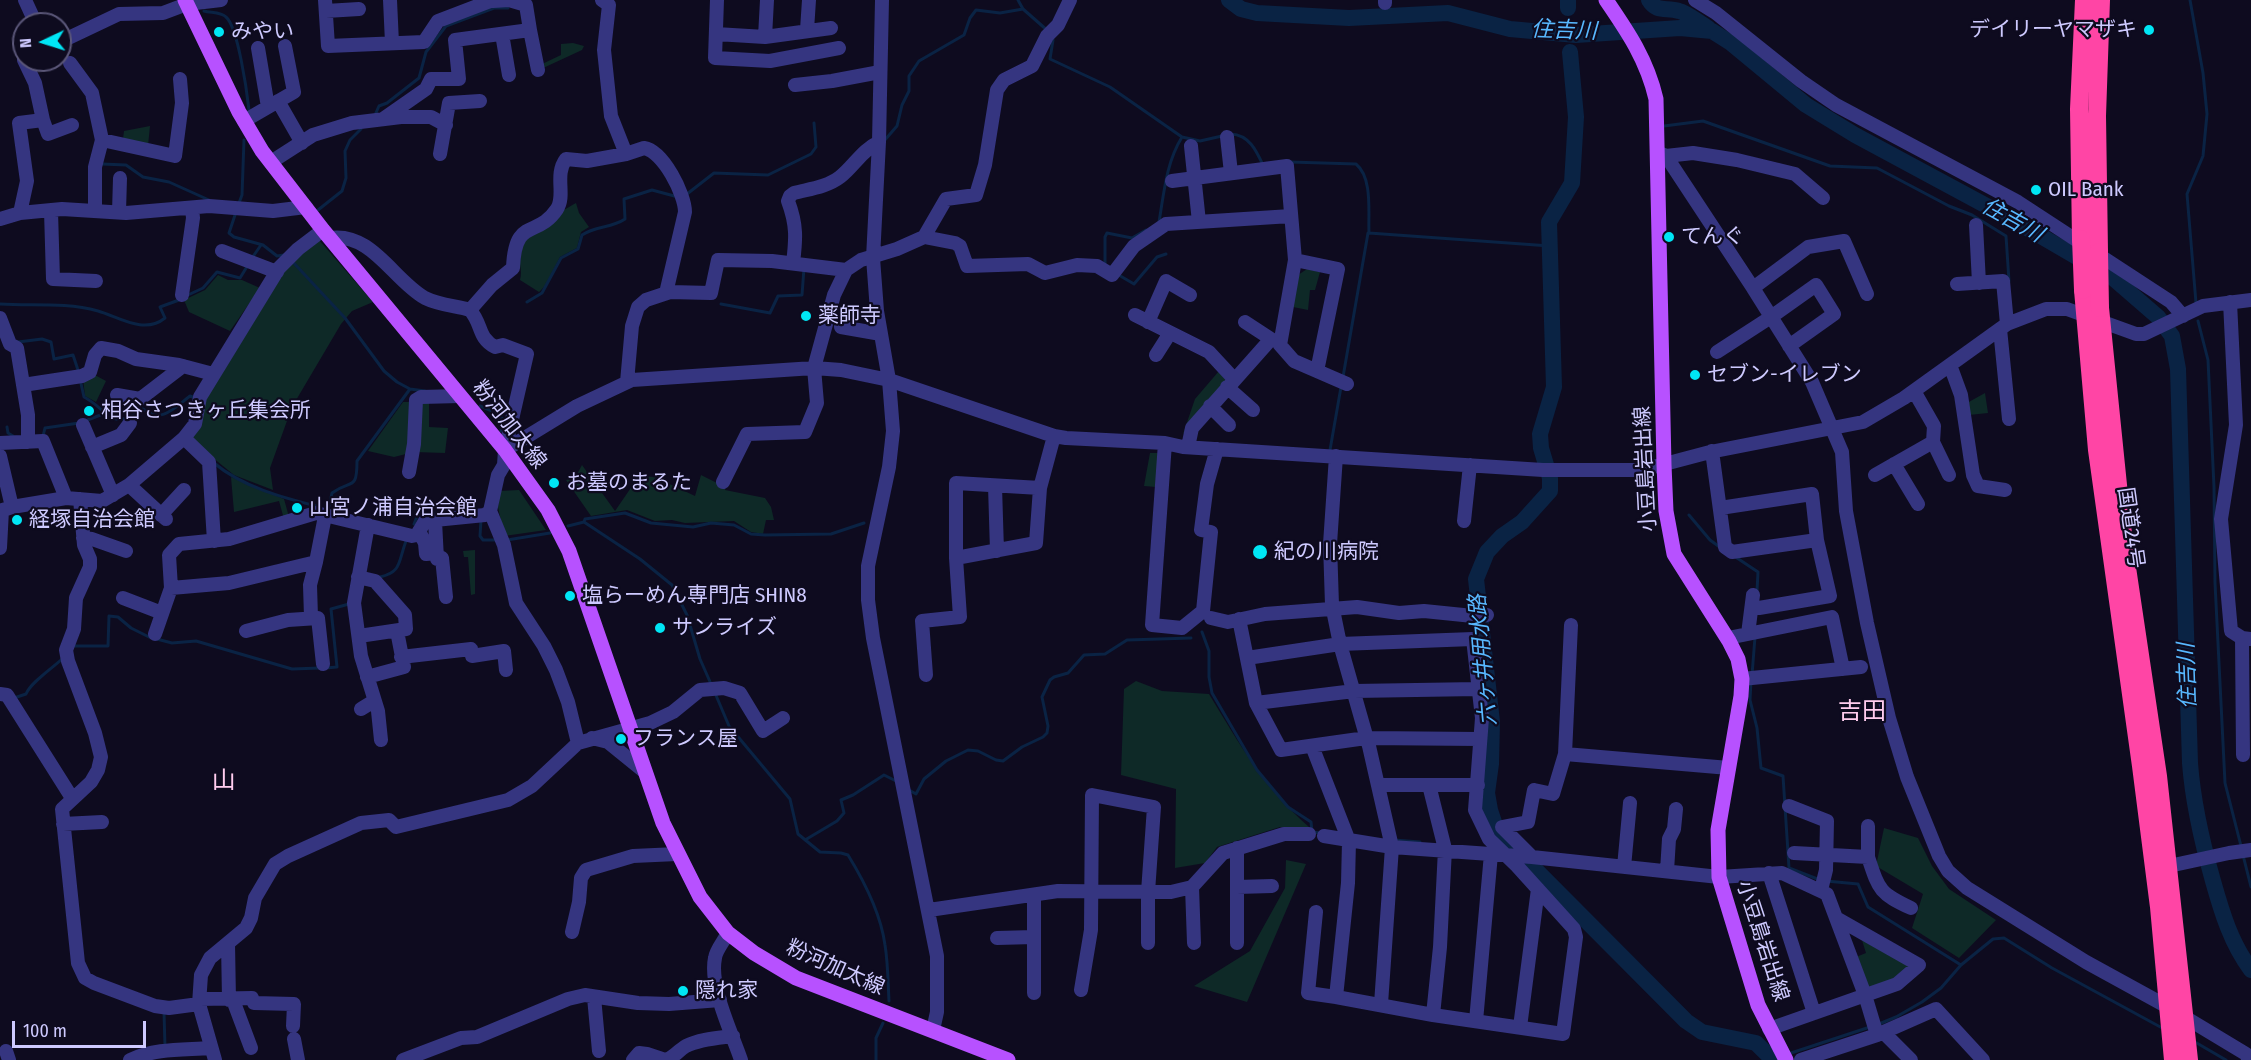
<!DOCTYPE html>
<meta charset="utf-8">
<style>
body{margin:0}
#map{position:relative;width:2251px;height:1060px;overflow:hidden;background:#0e0b1f;font-family:"Fira Sans Condensed",sans-serif}
canvas{display:block}
.north{position:absolute;left:12px;top:12px;width:60px;height:60px;box-sizing:border-box;background:#0e0b1f;border:2px solid #5b5779;border-radius:50%;rotate:266deg;font-size:16px;font-weight:700;line-height:24px;text-align:center;color:#cecaff}
.north::after{content:'';display:block;margin:auto;width:21px;height:27px;background:#00e6f5;clip-path:polygon(50% 0,100% 100%,50% 72%,0 100%)}
.scale{position:absolute;left:12px;top:1021px;width:134px;height:27px;box-sizing:border-box;border:3px solid #cecaff;border-top:0;padding-left:8px;font-size:18px;line-height:21px;white-space:nowrap;color:#cecaff;-webkit-text-stroke:4px #0e0b1f;paint-order:stroke}
</style>
<div id="map">
<canvas width="2251" height="1060"></canvas>
<div class="north">N</div>
<div class="scale">100 m</div>
</div>
<script>
const ctx = document.querySelector('canvas').getContext('2d');
ctx.lineJoin = 'round';
function fillPath(path, color) { ctx.fillStyle = color; ctx.fill(path, 'evenodd'); }
function strokePath(path, color, width, dash) { ctx.strokeStyle = color; ctx.lineWidth = width; ctx.lineCap = dash ? 'butt' : 'round'; ctx.setLineDash(dash || []); ctx.stroke(path); }
function drawText(font, color, halo, rows, align = 'center') {
  ctx.font = font + ' "Fira Sans Condensed","Noto Sans JP",sans-serif'; ctx.lineWidth = 4.5; ctx.setLineDash([]); ctx.textBaseline = 'middle'; ctx.strokeStyle = halo; ctx.fillStyle = color; for (const [text, x, y, turn = 0] of rows) {
    ctx.save(); ctx.translate(x, y); ctx.rotate((+turn || 0) * Math.PI / 180); ctx.textAlign = isNaN(turn) ? turn : align; if (halo) ctx.strokeText(text, 0, 0); ctx.fillText(text, 0, 0); ctx.restore();
  }
}
fillPath(new Path2D(`
 M573 43 584 46 582 50 541 69 540 65 561 55V44Z
 M150 126 148 146 123 139 124 131Z
 M576 203 579 213 589 227 581 232 577 248 560 257 546 285 539 292 520 280C523 270 518 261 519 252 522 233 560 212 576 203Z
 M319 240 373 302 352 311 341 324 292 407 270 468 273 490 234 475 190 439 203 398 281 270Z
 M1307 269 1320 272 1315 290H1310L1308 310 1293 307 1298 275Z
 M218 275 228 280H242L260 288 230 331 189 312 184 300 205 290Z
 M1219 371 1226 381 1183 434 1195 399Z
 M93 374 106 381 96 402 85 396 83 379Z
 M1985 393 1988 413 1969 415 1967 403Z
 M403 402H429V427L448 428 445 453 414 452 394 457 368 451Z
 M1150 453H1159L1156 487 1144 486Z
 M582 465 615 511 639 476 655 477 695 496 701 475 725 487V490L765 498 771 507 774 520H766L763 534 751 532 734 521 685 523 672 520 655 521 627 510 591 516 566 480 576 476Z
 M231 477 284 499 289 517 284 519 279 501 234 512Z
 M519 490 546 530 504 536 498 507 499 491Z
 M475 550V594L471 595 468 557H464L463 551Z
 M1136 681 1162 691 1209 694C1240 745 1264 787 1309 827H1280L1217 847 1205 863 1175 868 1176 789 1121 775 1124 689Z
 M1884 828 1918 838 1932 866 1949 889 1996 920 1959 958 1912 928 1923 894 1876 866Z
 M1286 860 1306 864 1247 1002 1194 986 1250 951 1285 888Z
 M1860 934 1912 964 1895 982 1870 991 1856 957 1866 953Z`), '#0e2927');
strokePath(new Path2D(`
 M1018 0 1023 9 1048 31
 M2190 0 2203 73 2207 114 2203 156 2187 194 2196 303
 M204 11C211 13 221 12 226 17 238 27 247 92 249 110
 M1051 36 1053 40 1050 59 1110 87 1182 137 1200 141 1222 136
 M375 115 379 106 387 103 419 78 426 52 446 26 494 8H508
 M1664 126 1703 121 1830 166 1877 168 1949 206 1972 215 2006 236 2009 281
 M1231 134C1249 135 1256 150 1263 165
 M884 141 897 126 902 105 909 91V76L919 61 964 35 970 18 976 10 1000 13 1023 9
 M1290 162 1356 164C1373 178 1368 213 1369 233L1550 246
 M102 164 126 165 143 177 169 182 209 200
 M687 194 714 173 768 175 811 154 816 147 814 123
 M239 203 242 195 244 140
 M318 210 342 191 346 178 345 151 350 140 361 129
 M236 212 229 233 234 237 263 245 277 256 284 255
 M1159 222C1164 193 1166 163 1182 137
 M252 258 261 245
 M291 260 345 318 384 371 397 382 410 389 425 391
 M1105 265V237L1107 233 1132 238 1146 230
 M1117 274 1134 284 1157 257 1166 254
 M188 295 203 288 217 272 240 278 248 265
 M527 302 542 293 561 258 578 249 582 235C595 226 612 228 625 219L624 199 652 190 678 197
 M0 304C33 306 65 302 98 311 119 317 144 335 165 318L160 307 179 300
 M721 304 770 313 778 296 802 295 804 268
 M2198 321 2208 360 2214 487 2215 583 2225 783 2241 846
 M18 342 42 339 51 342 54 359 73 355 79 373
 M1343 377 1368 233
 M80 379 84 397C109 410 110 433 143 409 162 424 174 408 190 396L195 398
 M480 406 492 411 502 418 501 431
 M85 421 103 414
 M7 427 8 433 13 436
 M43 436 45 428 79 423
 M1330 450 1341 387
 M214 463C242 487 284 498 320 507
 M326 509 328 510 332 493C351 479 357 492 357 461L410 389
 M32 511 45 508
 M1689 515 1710 540 1721 548
 M481 520 480 536 483 540H497
 M584 522 585 519 625 513 651 523 693 527 711 523 734 525 751 534 765 535 831 534 864 523
 M414 524 418 514 442 513
 M568 526 584 522 640 559 672 585 687 615 700 659 711 684
 M507 540 550 533
 M1734 556 1758 572 1757 591
 M380 577C402 572 398 562 406 541
 M1202 632 1209 651V677L1212 693 1257 770 1288 807 1311 822 1312 832 1321 833
 M73 646H108L109 616 118 617 131 628 149 637 172 643 196 641 292 669 320 668
 M326 668 337 667 331 609 349 604
 M1752 675 1755 637
 M1751 681 1750 700 1757 728 1761 768 1783 776 1789 868 1820 880
 M715 693 729 726 790 799 798 834 820 852 841 853 848 855C864 881 881 915 885 945 888 963 888 983 889 1001
 M14 698 26 694C31 682 53 668 63 658
 M909 790 916 794 924 779 946 761 968 750 978 751 996 760 1003 761 1022 747 1043 737 1047 733 1048 726 1042 697 1050 680 1054 677 1068 673 1084 655 1105 654 1127 640 1191 638
 M805 840 837 821 844 813 841 800 853 795 884 775 896 781
 M1394 840 1420 842
 M2243 855 2251 887
 M1826 881 1858 884 1868 907 1961 965
 M2248 966 2251 964
 M164 1012 165 1047
 M1879 1024 1896 1017 1922 1002 1941 988 1961 965 1993 939 2004 938 2052 968 2164 1029
 M2195 1042 2226 1060
 M1788 1054 1870 1027
 M876 1060V1038L883 1023`), '#0a2344', 3);
strokePath(new Path2D(`
 M1229 0 1241 9 1257 13 1349 18 1448 13 1510 29 1576 35 1680 28 1712 31 1731 43 1806 105 1855 135 2022 225 2113 278 2158 317 2172 336 2178 369 2190 763C2193 804 2202 842 2213 881 2222 913 2231 943 2251 970
 M1568 0V8
 M1649 0C1657 13 1666 7 1679 11 1688 13 1699 23 1708 28
 M1570 52 1576 117 1572 183 1549 222 1554 387 1540 434 1541 448 1550 478V491L1522 522 1502 536 1487 552 1476 579 1492 722 1491 764 1487 793 1490 810 1497 831 1686 1021 1702 1032 1756 1043 1773 1060`), '#0a2344', 16);
strokePath(new Path2D(`
 M25 0 36 24
 M325 0 328 46 424 42 438 21 493 0
 M390 0 392 43
 M602 0 609 5 604 50 611 116 626 154
 M717 0 715 58 770 61 839 48
 M882 0 879 142 873 258 877 311 889 380 893 431 889 467 868 566V600L873 638 937 956V1012L933 1030
 M1695 0 1716 13 1801 81 1836 105 2018 202 2171 302 2183 316
 M493 1 509 0 526 5 530 30
 M1385 3V0
 M326 11 359 9
 M807 30 809 0
 M502 34 509 75
 M716 34 765 37 831 28
 M765 37 767 0
 M60 42 119 14 163 13 187 4 221 0
 M258 48 268 107
 M70 63 92 93 102 140 95 167V211
 M795 85 832 81 880 72
 M278 101 302 143
 M383 119 426 89 431 79H459L455 40 530 30 538 70
 M43 120 48 134 72 125
 M244 121 294 92 285 46
 M1227 137 1231 173
 M102 140 175 156 182 103 180 79
 M1191 146 1199 222
 M1659 153 1666 156 1753 288 1812 382 1842 452 1846 511 1867 623 1889 718 1907 777 1939 856 1948 871 1967 888 2086 962 2168 1007 2246 1054 2249 1060
 M440 154 449 103 480 101
 M1666 156 1693 153 1737 160 1795 174 1823 198
 M271 162 313 135 352 123 401 117H431L446 125
 M1172 181 1287 166 1295 260 1280 345 1294 361 1347 384
 M51 211 53 279 96 281
 M119 212 120 178
 M20 213 27 181 19 123 43 120 35 83 24 60
 M0 219 20 213 62 209 126 213 209 206 273 211 306 207
 M1976 225 1979 283
 M924 237 955 243 960 246 967 266 1028 264 1045 273 1077 265 1097 266 1112 275 1134 246 1166 224 1291 216
 M330 238C372 232 393 280 425 298 439 305 456 306 470 310 483 325 477 337 495 347L503 345 527 354 505 450 504 465 498 475 490 511 504 545 516 603 544 646 556 670 568 702 578 743
 M222 251 277 272
 M1295 260 1338 269 1317 371
 M793 263C796 239 797 225 788 201L790 196 794 193C809 189 827 187 840 177 854 166 862 150 879 142
 M1957 284 2003 281 2007 324
 M1753 288 1808 247 1844 241 1867 294
 M182 295 193 218 192 208
 M2230 302 2236 425 2221 519 2231 631 2242 638 2251 639
 M470 310 492 285 513 268C515 216 537 239 557 209 566 195 554 175 566 159L587 161 626 154 644 148C663 151 685 194 685 212L666 293
 M1135 315 1209 352 1234 379
 M0 318 10 344 17 348 28 415V442
 M1148 322 1166 281 1190 295
 M841 327 881 334
 M2000 329 2009 419
 M1717 352 1771 317 1816 285 1834 314 1789 346
 M1156 355 1170 333
 M1950 365 1961 395 1973 475 1978 486 2005 490
 M627 382 632 326 638 307 646 300 670 292 711 293 718 260 772 261 846 270
 M23 385 82 376 90 372 95 355 101 348 118 351 136 359 179 365 213 374
 M1227 387 1253 410
 M117 395 140 399 183 366
 M1210 406 1229 425
 M83 425 113 495
 M184 438 209 462 214 541
 M1933 442 1949 475
 M0 443 43 441 66 498
 M1165 443 1152 625 1182 628 1203 611 1211 532 1201 530 1207 484 1217 449
 M92 447 121 435 130 423
 M1188 447 1192 428 1271 339 1245 322
 M505 450 577 406 632 380 814 368 841 370 889 380 1054 436 1066 438 1165 443 1183 447 1543 470H1642L1710 452 1863 422 1904 398 2007 324 2046 309H2067L2136 334H2144L2203 306 2251 300
 M1712 451 1725 547 1732 552 1817 540
 M0 456 12 507
 M1336 456 1330 544 1332 605 1340 644 1369 746 1392 847 1381 1004
 M1894 464 1918 504
 M409 472 414 444 416 400 421 397 460 396
 M1875 475 1933 442 1934 426 1914 391
 M723 482 747 434 805 432 817 403 814 368 834 295 846 270 861 260 897 249 924 237 946 199 976 195 985 165 997 90 1004 80 1032 66 1047 36 1058 25 1070 0
 M129 485 166 519
 M995 486 997 551
 M1040 488 1054 436
 M80 499 84 545 90 559V567L76 598 74 629 66 650 68 661 95 733 101 757 98 770 91 782 62 809 78 963 85 978 94 983 155 1006 169 1008 199 1004
 M1720 508 1812 494 1817 540 1830 596 1759 608
 M0 511 12 507 66 498 102 501 129 485 184 438 195 424 200 397 279 268 298 249 323 230
 M161 515 184 490
 M435 521 437 559 442 558 446 597
 M1464 521 1470 465
 M368 525 354 603 361 656 378 711 381 740
 M419 531 425 543 426 554 437 553
 M83 538 92 539 126 551
 M0 548 2 510
 M358 577 375 581 405 615 406 629 359 636
 M171 588 229 583 316 562 325 516
 M123 598 162 613
 M311 617 310 585 316 562
 M1211 618 1228 622 1265 614 1357 607 1399 613 1424 611 1473 616 1487 615
 M1239 619 1256 703 1354 691 1478 689
 M246 631 288 620 318 618 323 664
 M155 634 171 588 169 555 179 544 229 539 316 513 412 536 417 535 425 521 485 515 490 511
 M1748 634 1753 595
 M1728 638 1832 617 1843 669
 M2242 638 2243 755
 M401 657 471 649 472 656 504 651 506 670
 M1247 658 1340 644 1473 639 1482 718 1475 810 1489 839 1517 866 1574 929 1576 937 1563 1034 1433 1015 1336 997 1348 883 1349 841 1312 746
 M926 675 922 621 960 617 956 558V483L1040 488 1036 543 956 558
 M367 677 404 667 397 631
 M1742 679 1861 667
 M0 694 7 695 72 798
 M1256 703 1281 750 1366 738 1479 739
 M361 709 374 701
 M592 738 608 742 645 772
 M1565 754 1729 768
 M1378 785H1478
 M1429 785 1445 849 1440 947 1433 1015
 M1789 806 1827 821 1826 870 1821 890
 M63 824 102 822
 M1324 836 1392 847 1532 857 1719 877 1782 873 1827 894 1865 995 1877 1035
 M1794 853 1868 857C1879 890 1879 893 1911 908
 M1532 857 1502 827 1528 822 1534 790 1553 794 1565 754 1571 625
 M1868 857V826
 M2169 866 2229 853 2251 850
 M1624 867 1630 803
 M1667 871 1669 839 1674 829 1676 809
 M1769 873 1814 1013
 M1192 887 1194 943
 M1237 887 1272 886
 M1034 896V993
 M929 910 1058 891 1171 892 1192 887 1223 853 1284 834H1309
 M1316 912 1308 993 1336 997
 M572 932 579 902 581 878 586 870 633 856 677 854
 M728 933C724 941 716 950 715 958 709 987 732 1033 741 1060
 M997 938 1034 937
 M228 943 229 1000
 M1237 943V848
 M1081 990 1091 930 1092 795 1154 807 1148 892V943
 M594 997 599 1051
 M200 999 252 998 254 1003 294 1004 293 1026
 M233 1000 251 1048
 M1476 1021 1491 854
 M1520 1027 1538 889
 M1769 1029 1897 984 1919 965 1838 919
 M1883 1032 1911 1060
 M294 1039 298 1060
 M6 1051 9 1060
 M130 1060C156 1048 183 1050 210 1048
 M215 1060 199 1004 201 975 210 958 246 928 251 918 255 898 275 864 288 856 361 823 389 820 396 827 508 800 532 786 578 743 650 723 673 712 700 690 724 688 740 693 763 731 783 718
 M403 1060 461 1038 477 1037 568 999 585 995 638 1003 669 1004 720 1000
 M633 1060 639 1053 647 1054 665 1060
 M667 1060C675 1056 679 1050 686 1046 700 1039 718 1038 733 1036
 M1801 1060 1877 1035 1936 1009 1983 1060`), '#353580', 14);
strokePath(new Path2D(`
 M185 0 239 112 262 151 323 230 505 450 548 510 569 551 663 823 700 897 728 933 754 953 796 978 1008 1060
 M1606 0C1628 32 1647 60 1656 99L1664 465 1666 511 1674 554 1729 641 1738 659 1742 679 1741 696 1718 830 1719 877 1758 1005 1786 1060`), '#b751ff', 15);
strokePath(new Path2D(`
 M2081 239 2079 109 2084 0
 M2099 252 2097 116 2101 0
 M2083 290 2097 450 2141 766 2159 907 2173 1060
 M2100 308 2125 554 2158 776 2189 1060`), '#ff45a5', 18);
strokePath(new Path2D(`
 M2081 239 2083 290
 M2099 252 2100 308`), '#ff45a5', 18);
for (const [x, y, r, color] of [
 [2149,30,6,"#00e6f5"],
 [219,32,6,"#00e6f5"],
 [2036,190,6,"#00e6f5"],
 [1669,237,6,"#00e6f5"],
 [806,316,6,"#00e6f5"],
 [1695,375,6,"#00e6f5"],
 [89,411,6,"#00e6f5"],
 [554,483,6,"#00e6f5"],
 [297,508,6,"#00e6f5"],
 [17,520,6,"#00e6f5"],
 [1260,552,8,"#00e6f5"],
 [570,596,6,"#00e6f5"],
 [660,628,6,"#00e6f5"],
 [621,739,6,"#00e6f5"],
 [683,991,6,"#00e6f5"]
]) { const dot = new Path2D(); dot.arc(x, y, r, 0, 2 * Math.PI); ctx.fillStyle = color; ctx.fill(dot); strokePath(dot, '#0e0b1f', 2); }
drawText('21px', '#cecaff', '#0e0b1f', [
 ["デイリーヤマザキ",2137,30,"right"],
 ["みやい",231,32],
 ["OIL Bank",2048,190],
 ["てんぐ",1681,237],
 ["薬師寺",818,316],
 ["セブン-イレブン",1707,375],
 ["相谷さつきヶ丘集会所",101,411],
 ["お墓のまるた",566,483],
 ["山宮ノ浦自治会館",309,508],
 ["経塚自治会館",29,520],
 ["紀の川病院",1274,552],
 ["塩らーめん専門店 SHIN8",582,596],
 ["サンライズ",672,628],
 ["フランス屋",633,739],
 ["隠れ家",695,991]
], 'left');
drawText('21px', '#cecaff', '#0e0b1f', [
 ["粉河加太線",509,425,52],
 ["小豆島岩出線",1646,469,-93],
 ["国道24号",2130,528,82],
 ["小豆島岩出線",1762,941,72],
 ["粉河加太線",835,968,24]
]);
drawText('italic 22px', '#58b8ff', '#0e0b1f', [
 ["住吉川",1564,31,2],
 ["住吉川",2012,221,29],
 ["六ヶ井用水路",1484,660,-95],
 ["住吉川",2188,676,-92]
]);
drawText('24px', '#fce', '#0e0b1f', [
 ["吉田",1862,712],
 ["山",224,781]
]);
</script>
